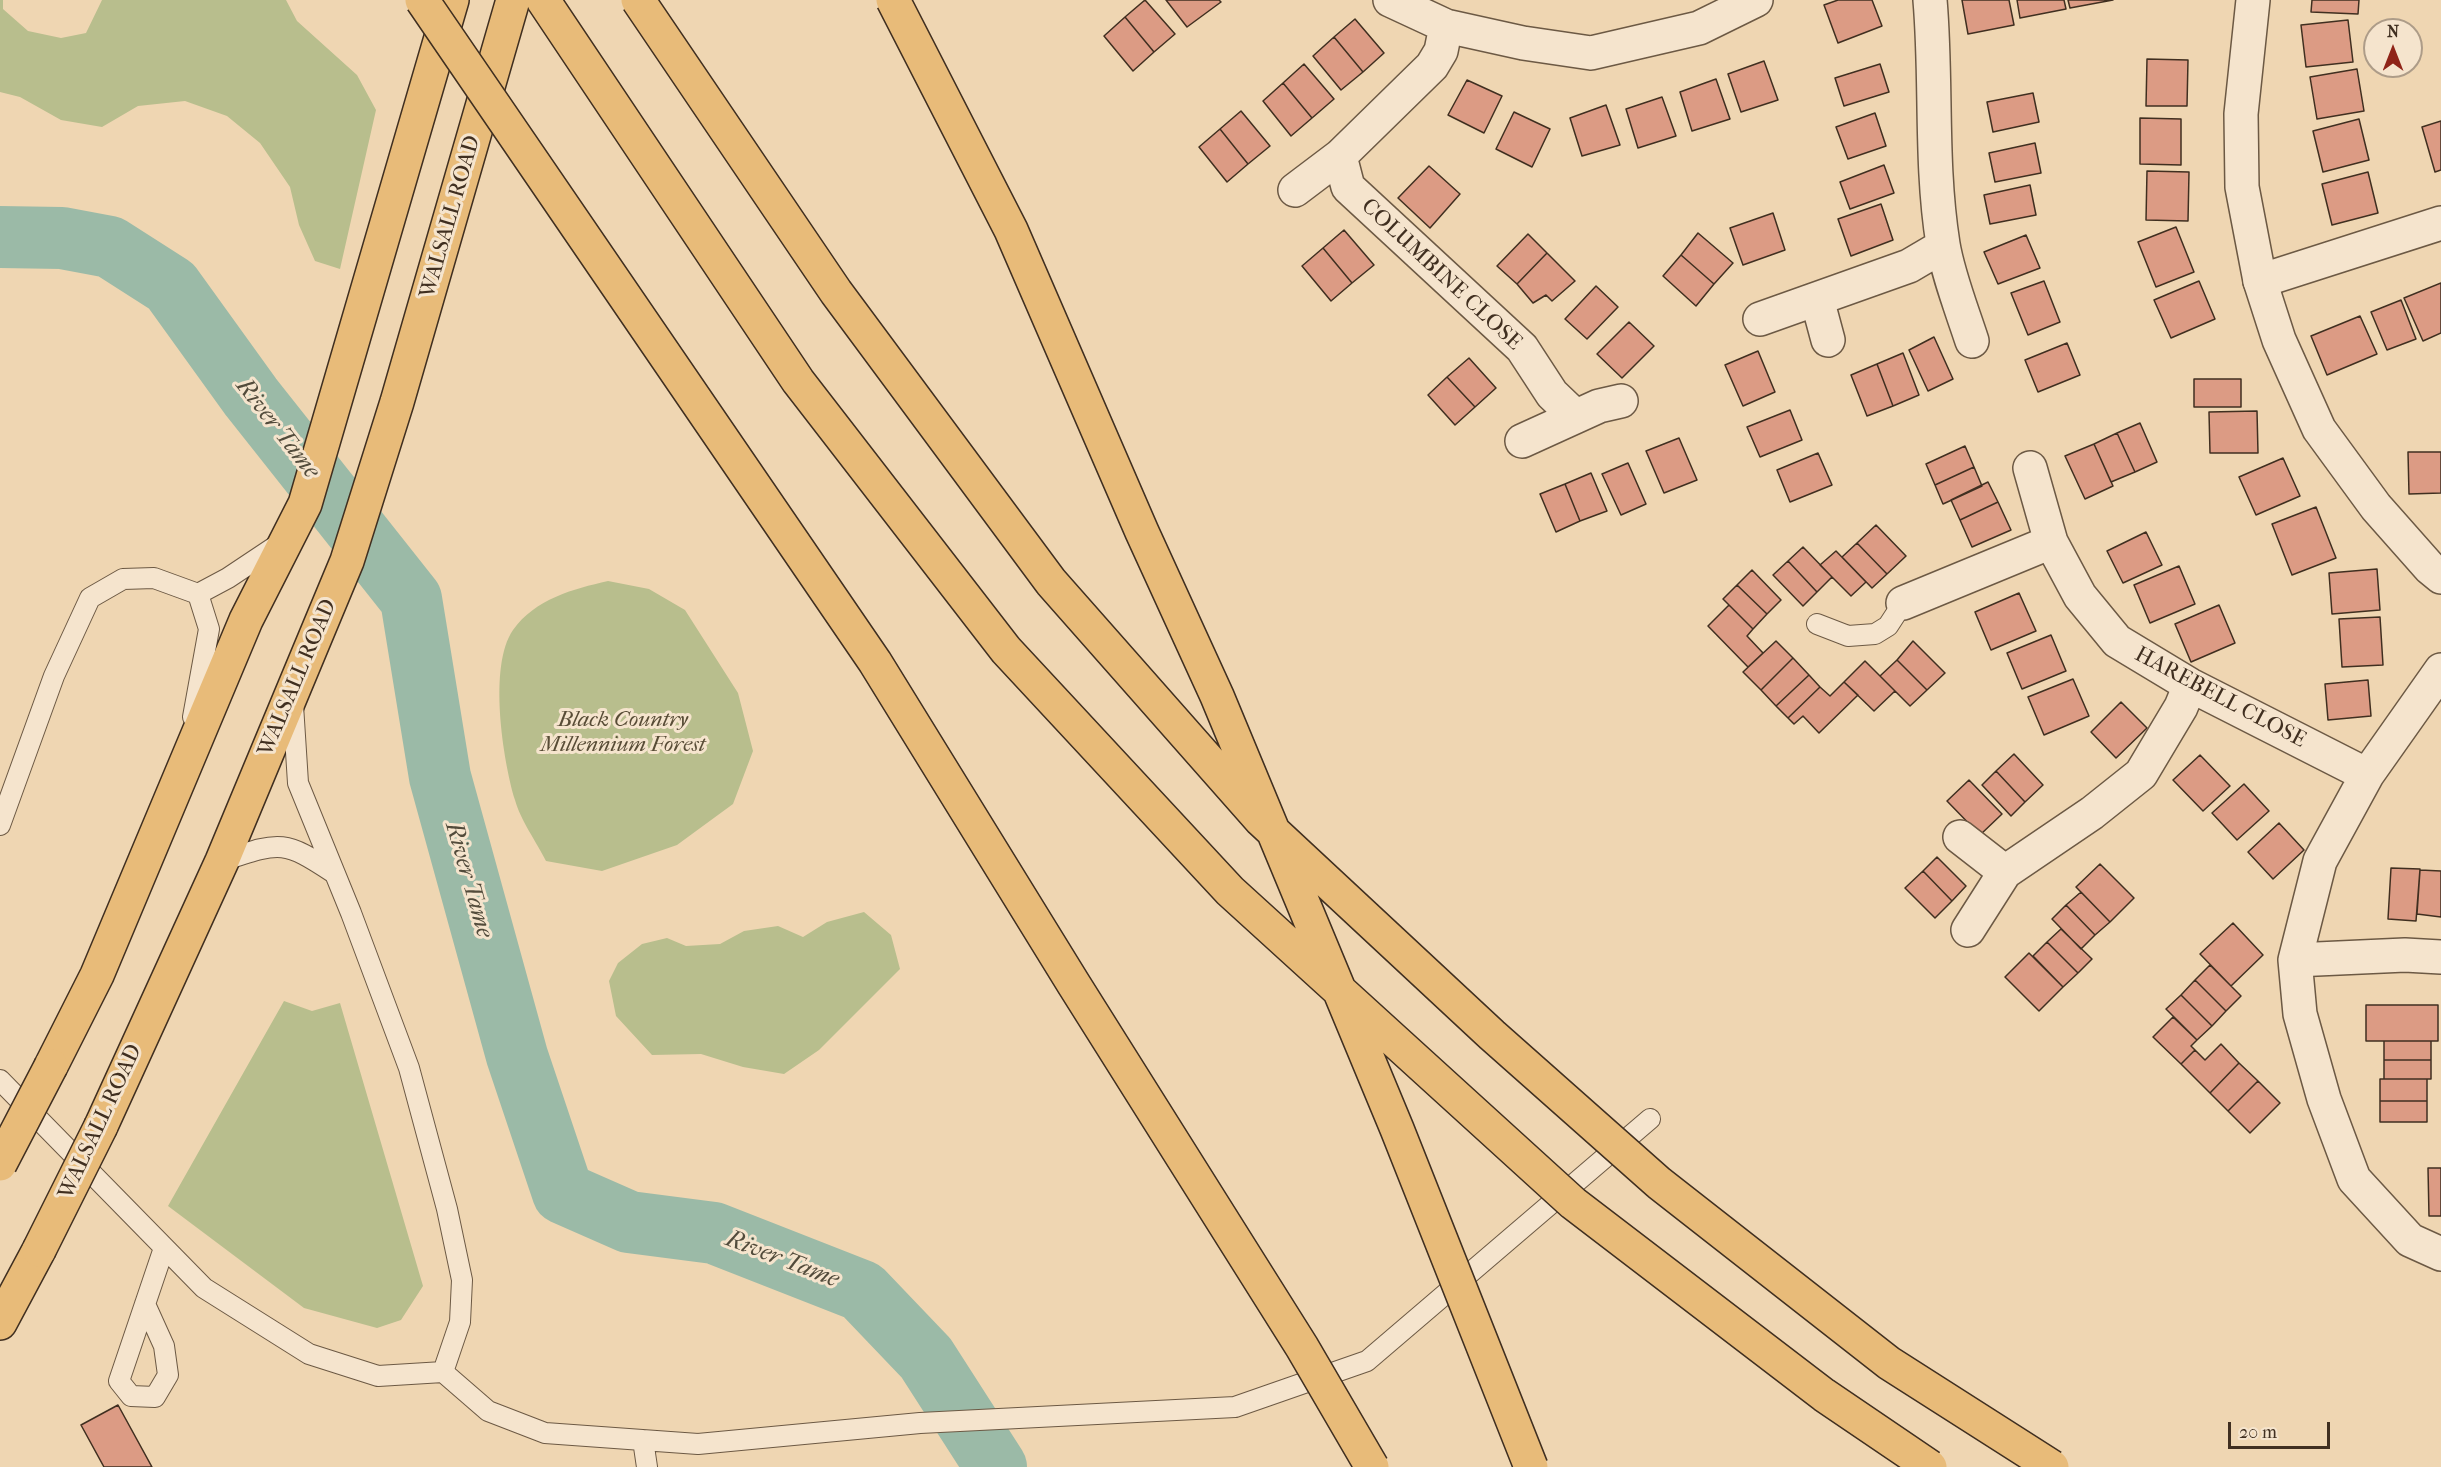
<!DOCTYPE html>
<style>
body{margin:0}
#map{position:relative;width:2441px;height:1467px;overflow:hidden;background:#efd6b2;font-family:"IM FELL French Canon",serif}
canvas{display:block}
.north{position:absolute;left:2363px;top:18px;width:60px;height:60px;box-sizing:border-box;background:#f5e4cd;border:2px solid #ad9c88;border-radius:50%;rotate:0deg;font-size:16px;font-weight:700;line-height:24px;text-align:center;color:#402f20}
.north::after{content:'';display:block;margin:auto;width:21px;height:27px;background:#8f2418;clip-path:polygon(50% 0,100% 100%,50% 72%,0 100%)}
.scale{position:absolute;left:2228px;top:1422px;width:102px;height:27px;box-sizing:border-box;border:3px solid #402f20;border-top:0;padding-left:8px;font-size:18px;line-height:21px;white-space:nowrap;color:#402f20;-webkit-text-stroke:4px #f5e4cd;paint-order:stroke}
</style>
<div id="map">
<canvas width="2441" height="1467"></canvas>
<div class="north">N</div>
<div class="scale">20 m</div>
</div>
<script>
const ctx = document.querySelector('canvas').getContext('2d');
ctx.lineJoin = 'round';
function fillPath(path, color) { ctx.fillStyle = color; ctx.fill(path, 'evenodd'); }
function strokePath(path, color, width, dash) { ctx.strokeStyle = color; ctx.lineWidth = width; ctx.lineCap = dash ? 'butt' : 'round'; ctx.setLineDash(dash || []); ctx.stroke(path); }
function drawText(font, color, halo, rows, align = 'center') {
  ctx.font = font + ' "IM FELL French Canon",serif'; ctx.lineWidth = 6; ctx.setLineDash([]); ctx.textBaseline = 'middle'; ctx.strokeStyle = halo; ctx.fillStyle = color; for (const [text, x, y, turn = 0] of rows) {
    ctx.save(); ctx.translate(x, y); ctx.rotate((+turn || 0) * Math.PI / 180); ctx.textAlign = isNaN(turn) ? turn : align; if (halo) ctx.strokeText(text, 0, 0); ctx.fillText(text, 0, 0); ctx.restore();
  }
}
fillPath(new Path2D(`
 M0 0H3V9L28 31 61 38 86 33 102 0H286L297 21 357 75 376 110 340 269 315 261 299 225 290 187 260 143 227 116 185 101 138 106 102 127 61 120 20 97 0 92Z
 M608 581 649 589 685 610 738 693 753 751 733 804 677 845 602 871 546 861C537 843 520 819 515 800 503 760 488 666 513 630 535 599 573 589 608 581Z
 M864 912 891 935 900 969 819 1050 784 1074 743 1067 701 1054 652 1055 616 1016 609 981 618 963 642 944 667 938 686 946 720 944 744 931 778 926 803 937 827 922Z
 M284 1001 312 1011 340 1003 423 1286 401 1320 377 1328 304 1308 168 1206Z`), '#b8be8d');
strokePath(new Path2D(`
 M0 237 62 238 110 247 171 286 251 397 411 599 440 777 517 1056 563 1193 629 1222 714 1233 862 1291 926 1358 996 1467`), '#9bbaa7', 62);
const building = new Path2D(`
 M1145 0 1175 34 1154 52 1125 17Z
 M1166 0H1219L1221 2 1187 27Z
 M1838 0H1872L1882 26 1838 43 1824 5Z
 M1962 0H2009L2014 25 1968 34Z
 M2017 0H2064L2066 9 2020 18Z
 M2068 0H2113L2070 8Z
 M2312 0H2359L2358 14 2311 12Z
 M1125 17 1154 52 1133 71 1104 36Z
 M1355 19 1384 53 1363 72 1334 37Z
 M2348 20 2353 62 2306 67 2301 25Z
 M1334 37 1363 72 1341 90 1313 56Z
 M2147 59 2188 60 2187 106H2146Z
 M1764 61 1778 100 1741 112 1728 74Z
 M1304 64 1334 99 1312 118 1283 83Z
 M1880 64 1889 92 1844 106 1835 78Z
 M2357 69 2364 111 2317 119 2310 77Z
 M1716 79 1730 119 1692 131 1680 92Z
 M1467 80 1502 96 1484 133 1448 115Z
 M1283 83 1312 118 1291 136 1263 101Z
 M2033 93 2039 122 1993 132 1987 102Z
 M1662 97 1676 136 1638 148 1626 109Z
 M1606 105 1620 145 1582 156 1570 118Z
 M1241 111 1270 146 1248 164 1220 129Z
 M1514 112 1550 129 1532 167 1496 149Z
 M1875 113 1886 146 1848 159 1836 127Z
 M2140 118 2181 119V165L2140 164Z
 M2359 119 2369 160 2323 172 2313 131Z
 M2441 121V170L2435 172 2422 127Z
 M1220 129 1248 164 1227 182 1199 147Z
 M2035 143 2041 173 1995 182 1989 153Z
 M1884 165 1894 193 1850 209 1840 182Z
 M1429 166 1460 194 1430 228 1398 198Z
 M2147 171 2189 172 2188 221 2146 220Z
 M2368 172 2378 213 2332 225 2322 184Z
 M2030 185 2036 215 1990 224 1984 195Z
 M1881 204 1893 240 1851 256 1838 219Z
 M1773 213 1785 250 1743 265 1730 228Z
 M2176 227 2194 272 2156 287 2138 242Z
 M1344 230 1374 265 1352 283 1323 248Z
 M1698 233 1733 263 1714 284 1681 255Z
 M1528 234 1547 253 1517 284 1497 266Z
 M2026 235 2040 268 1998 284 1984 252Z
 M1323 248 1352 283 1331 301 1302 266Z
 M1547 253 1575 281 1552 301 1546 295 1533 303 1517 284Z
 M1681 255 1714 284 1696 306 1663 276Z
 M2044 281 2060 322 2028 335 2011 293Z
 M2199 281 2215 319 2171 338 2154 300Z
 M2441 283V333L2423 341 2404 298Z
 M1596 286 1618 307 1587 339 1565 319Z
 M2401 300 2416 339 2387 350 2371 312Z
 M2360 316 2377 354 2327 375 2311 336Z
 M1629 322 1654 346 1622 378 1597 354Z
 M1934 337 1953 379 1928 391 1909 350Z
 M2067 343 2080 375 2038 392 2025 360Z
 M1758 351 1775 392 1743 406 1725 365Z
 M1903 353 1919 395 1893 406 1877 364Z
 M1469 358 1496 388 1475 407 1447 377Z
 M1877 364 1893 406 1867 416 1851 375Z
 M1447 377 1475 407 1455 425 1428 395Z
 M2194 379H2241V407H2194Z
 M1790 410 1802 440 1760 457 1747 427Z
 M2257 411 2258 453H2210L2209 412Z
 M2140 423 2157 462 2135 472 2117 433Z
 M2117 433 2135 472 2111 482 2094 444Z
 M1679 438 1697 480 1664 493 1646 451Z
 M2094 444 2113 486 2085 499 2065 456Z
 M1965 446 1974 467 1935 485 1926 464Z
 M2408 452H2441V493L2409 494Z
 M1818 453 1832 485 1790 502 1777 470Z
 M2283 458 2300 496 2256 515 2239 477Z
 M1628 463 1646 504 1621 515 1602 474Z
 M1974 467 1982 486 1943 504 1935 485Z
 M1591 473 1607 511 1580 521 1565 484Z
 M1988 482 1998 502 1960 520 1951 500Z
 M1565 484 1580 521 1556 532 1540 494Z
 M1998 502 2011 530 1972 547 1960 520Z
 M2316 507 2336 558 2292 575 2272 524Z
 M1876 525 1906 556 1887 574 1857 543Z
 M2146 532 2162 565 2123 583 2107 551Z
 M1857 543 1887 574 1872 588 1842 557Z
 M1803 547 1832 577 1817 592 1788 561Z
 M1836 551 1866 582 1851 596 1820 565Z
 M1788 561 1817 592 1803 606 1773 575Z
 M2179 566 2195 604 2150 623 2134 585Z
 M2377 569 2380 610 2332 614 2329 573Z
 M1752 570 1781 600 1767 614 1737 585Z
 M1737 585 1767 614 1753 629 1723 599Z
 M2019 593 2036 631 1991 650 1975 612Z
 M1729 605 1753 629 1747 636 1763 653 1748 667 1708 626Z
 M2219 605 2235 643 2191 662 2175 624Z
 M2380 617 2383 665 2342 667 2339 619Z
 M2051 635 2066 671 2022 689 2007 653Z
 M1776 641 1793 658 1761 690 1743 672Z
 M1913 641 1945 673 1927 690 1897 660Z
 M1793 658 1809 675 1776 706 1761 690Z
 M1897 660 1927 690 1910 706 1880 676Z
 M1865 661 1895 691 1874 711 1844 682Z
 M1809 675 1820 687 1788 718 1776 706Z
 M2073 679 2089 716 2044 735 2028 697Z
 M2368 680 2371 716 2328 720 2325 684Z
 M1844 682 1858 695 1819 733 1803 716 1794 724 1788 718 1820 687 1830 696Z
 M2121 702 2147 728 2116 758 2091 732Z
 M2014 754 2043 785 2025 802 1996 771Z
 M2200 755 2230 786 2203 811 2173 780Z
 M1996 771 2025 802 2011 816 1982 785Z
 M1969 780 2002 814 1980 835 1947 801Z
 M2244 784 2269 811 2237 840 2212 813Z
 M2279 823 2304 850 2273 879 2248 852Z
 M1937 857 1966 886 1952 901 1923 871Z
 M2100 864 2134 898 2110 922 2076 887Z
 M2391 868 2420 869 2416 921 2388 919Z
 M2420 870 2441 871V917L2417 914Z
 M1923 871 1952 901 1935 918 1905 888Z
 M2081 892 2110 922 2095 935 2066 905Z
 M2066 905 2095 935 2081 949 2052 919Z
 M2233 923 2263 955 2231 986 2200 954Z
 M2061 929 2092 959 2078 973 2047 942Z
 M2047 942 2078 973 2063 987 2033 956Z
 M2029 953 2063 987 2039 1011 2005 977Z
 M2210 965 2241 996 2226 1011 2195 980Z
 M2195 980 2226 1011 2212 1026 2181 995Z
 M2181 995 2212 1026 2197 1040 2166 1009Z
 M2366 1005H2438V1041H2366Z
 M2173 1017 2197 1040 2191 1046 2195 1050 2181 1064 2153 1037Z
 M2384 1041H2431V1060H2384Z
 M2221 1044 2239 1063 2210 1093 2181 1064 2195 1050 2205 1060Z
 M2384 1060H2431V1079H2384Z
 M2239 1063 2258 1081 2228 1111 2210 1093Z
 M2380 1079H2427V1101H2380Z
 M2258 1081 2280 1103 2250 1133 2228 1111Z
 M2380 1101H2427V1122H2380Z
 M2428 1168H2441V1216H2429Z
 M118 1405 152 1467H104L81 1425Z`);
fillPath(building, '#dc9b84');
strokePath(building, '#402f20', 1.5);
const service = new Path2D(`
 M1817 624 1848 636 1875 634 1888 626 1903 603
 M293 705 298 783 351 913 409 1068 447 1209 462 1280 460 1322 443 1372
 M193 717 209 629 198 594
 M0 825 54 676 90 598 123 579 154 578 198 594 228 578 282 542
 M222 861C280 842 283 839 334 873
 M0 1080 204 1288 309 1354 378 1376 443 1372 488 1411 545 1433 698 1444 920 1423 1235 1407 1367 1361 1650 1119
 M145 1304 164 1346 168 1375 155 1397 131 1396 119 1381 164 1248
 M643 1440 647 1467`);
const minor = new Path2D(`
 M1390 0 1446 26 1523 43 1591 53 1699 28 1756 0
 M1930 0C1937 81 1930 163 1943 244 1948 275 1962 310 1972 341
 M1340 156 1348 187 1522 348 1552 394 1575 416
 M1295 190 1340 156 1432 66 1441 51 1446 26
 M2260 281 2441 223
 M1817 299 1828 340
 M1760 319 1909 266 1943 246
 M1522 441 1599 406 1621 401
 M2030 468 2051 542 2080 596 2117 641 2190 685 2367 775
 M1903 603 2051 542
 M2441 670 2367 775 2320 861 2295 960 2300 1014 2324 1099 2354 1179 2410 1240 2441 1254
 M1960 837 2005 872
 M1968 930 2005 872 2092 813 2141 774 2181 707 2190 685
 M2295 960 2405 955 2441 957`);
const tertiary = new Path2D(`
 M2253 0 2241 114 2242 187 2260 281 2279 340 2319 429 2376 507 2430 568 2441 577`);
const primary = new Path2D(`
 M51 1066 97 975 246 620 305 504 452 0
 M101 1126 222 861 347 561 397 402 513 0
 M0 1323 39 1250`);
strokePath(service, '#6c5944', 22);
strokePath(minor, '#6c5944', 36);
strokePath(tertiary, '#6c5944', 36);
strokePath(primary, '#402f20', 36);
strokePath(service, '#f5e4cd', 20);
strokePath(minor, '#f5e4cd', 33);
strokePath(tertiary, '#f5e4cd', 33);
strokePath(primary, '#e8bb79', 33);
const primaryBridge = new Path2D(`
 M0 1164 51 1066
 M39 1250 101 1126`);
const motorwayBridge = new Path2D(`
 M422 0 875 662 1073 983 1302 1347 1372 1467
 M543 0 798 381 1006 650 1230 891 1573 1203 1824 1395 1930 1467
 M638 0 836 292 1051 582 1261 820 1492 1035 1659 1183 1889 1363 2052 1467
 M893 0 1011 230 1142 532 1217 696 1397 1129 1531 1467`);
strokePath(primaryBridge, '#402f20', 36, []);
strokePath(motorwayBridge, '#402f20', 36, []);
strokePath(primaryBridge, '#e8bb79', 33);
strokePath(motorwayBridge, '#e8bb79', 33);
drawText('22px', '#402f20', '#f5e4cd', [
 ["WALSALL ROAD",451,217,-74],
 ["COLUMBINE CLOSE",1441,275,43],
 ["WALSALL ROAD",298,678,-67],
 ["HAREBELL CLOSE",2220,698,28],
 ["WALSALL ROAD",101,1122,-65]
]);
drawText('italic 22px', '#584c36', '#f5e4cd', [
 ["Black Country",623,721],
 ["Millennium Forest",623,746]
]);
drawText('italic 24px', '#524b3b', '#f5e4cd', [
 ["River Tame",277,429,52],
 ["River Tame",468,880,74],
 ["River Tame",782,1260,21]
]);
</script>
